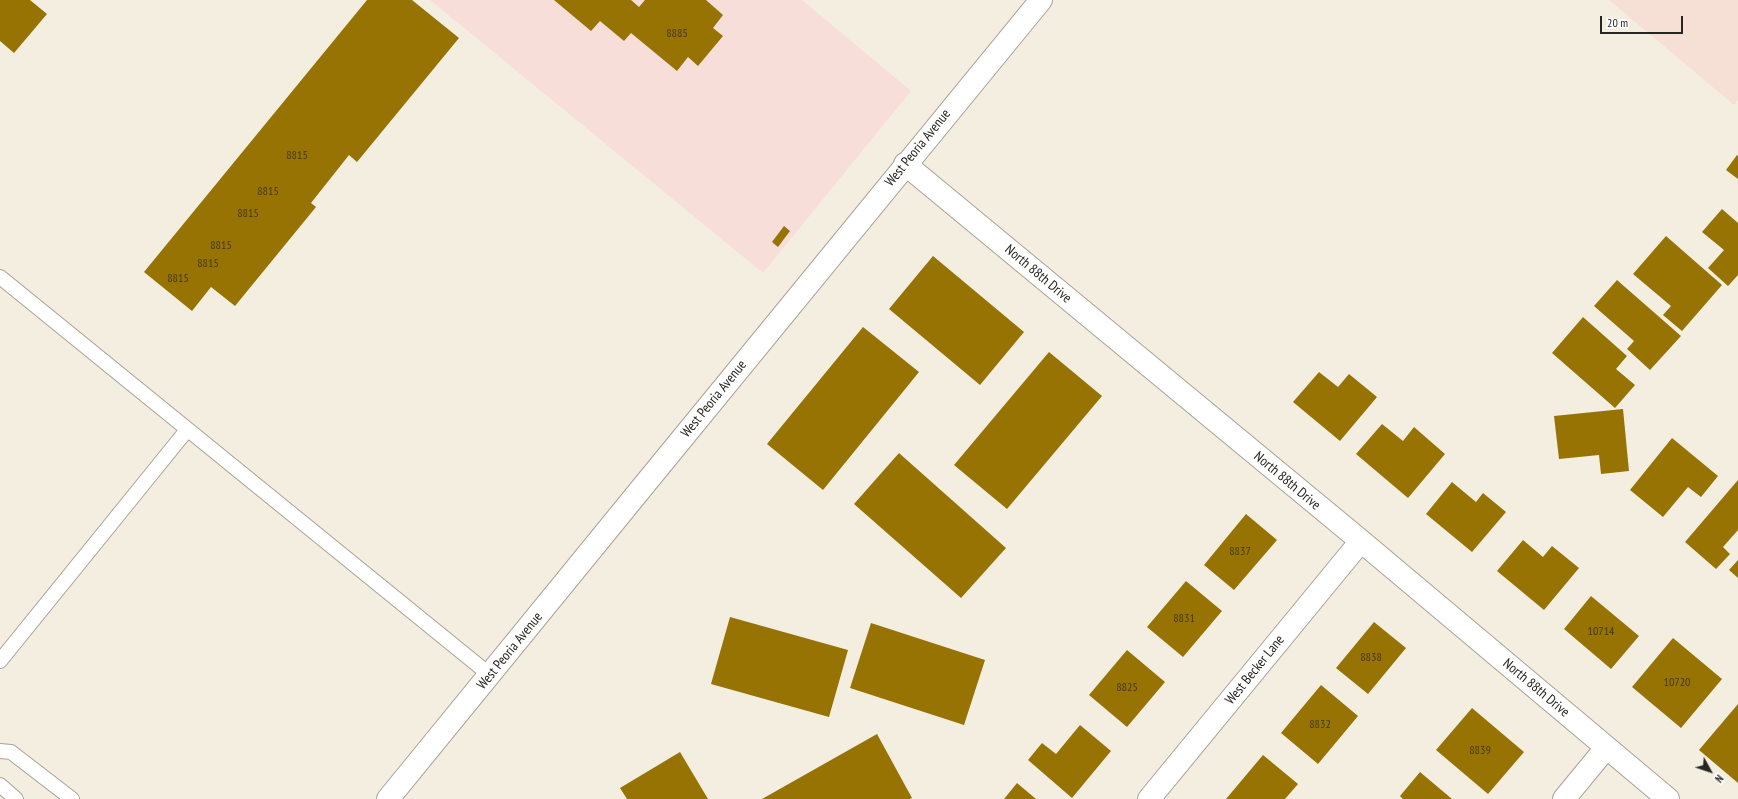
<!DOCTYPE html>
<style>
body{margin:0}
#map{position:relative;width:1738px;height:799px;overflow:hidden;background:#f4eee0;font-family:"PT Sans Narrow",sans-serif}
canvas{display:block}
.north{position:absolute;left:1690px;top:751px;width:40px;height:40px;-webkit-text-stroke:3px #fff;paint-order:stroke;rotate:130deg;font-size:11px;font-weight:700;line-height:16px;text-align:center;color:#282621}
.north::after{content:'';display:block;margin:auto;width:14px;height:18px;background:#282621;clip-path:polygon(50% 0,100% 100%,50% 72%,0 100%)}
.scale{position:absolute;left:1600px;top:16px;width:83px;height:18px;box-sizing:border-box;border:2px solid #282621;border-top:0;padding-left:5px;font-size:12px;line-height:14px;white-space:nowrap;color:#282621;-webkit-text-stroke:3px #fff;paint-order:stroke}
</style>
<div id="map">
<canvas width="1738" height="799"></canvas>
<div class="north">N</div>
<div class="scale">20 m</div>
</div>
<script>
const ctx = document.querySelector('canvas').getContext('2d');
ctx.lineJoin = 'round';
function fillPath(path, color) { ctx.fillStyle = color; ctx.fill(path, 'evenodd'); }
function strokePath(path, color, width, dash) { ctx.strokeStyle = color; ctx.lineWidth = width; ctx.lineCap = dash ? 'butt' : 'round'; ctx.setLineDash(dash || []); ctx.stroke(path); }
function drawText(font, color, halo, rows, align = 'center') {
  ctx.font = font + ' "PT Sans Narrow",sans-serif'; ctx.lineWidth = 3; ctx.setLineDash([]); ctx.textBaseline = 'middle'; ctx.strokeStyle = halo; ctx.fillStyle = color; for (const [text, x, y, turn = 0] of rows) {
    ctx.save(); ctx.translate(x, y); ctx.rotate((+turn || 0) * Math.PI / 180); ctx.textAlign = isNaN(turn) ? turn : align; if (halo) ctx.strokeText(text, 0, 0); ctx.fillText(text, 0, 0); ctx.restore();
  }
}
fillPath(new Path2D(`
 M1609 0H1738V100L1734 105Z`), '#f6dfd4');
fillPath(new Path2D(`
 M430 0H802L911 91 763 273Z`), '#f8ded9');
fillPath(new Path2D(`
 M0 0H30L47 14 14 53 0 41Z
 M367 0H412L459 38 357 162 349 155 311 203 316 207 235 306 211 287 192 311 144 272Z
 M554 0H631L639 7 645 0H706L723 15 713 28 723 36 698 66 688 57 677 71 631 33 624 41 600 21 591 31Z
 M1737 155 1738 156V179L1726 170Z
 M1722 209 1738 223V275L1728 286 1708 268 1724 250 1702 232Z
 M784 226 790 231 778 247 772 242Z
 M1666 236 1722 285 1682 331 1663 315 1671 306 1633 274Z
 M933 256 1024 332 980 385 889 309Z
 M1617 280 1681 336 1650 370 1627 349 1634 341 1594 306Z
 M1583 317 1627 356 1616 369 1635 385 1615 408 1552 353Z
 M863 327 919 372 823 490 767 444Z
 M1049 352 1102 396 1007 509 954 465Z
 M1319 372 1338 387 1349 374 1377 397 1340 441 1293 402Z
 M1623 409 1629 471 1601 474 1599 455 1559 459 1554 416Z
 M1382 424 1403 441 1414 427 1445 454 1408 498 1356 454Z
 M1672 438 1718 476 1701 497 1688 487 1663 517 1630 490Z
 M899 453 1006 548 961 598 854 504Z
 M1738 480V530L1723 547 1730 554 1716 569 1685 542Z
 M1452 482 1476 502 1483 493 1506 512 1472 552 1426 514Z
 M1246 514 1277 540 1234 590 1204 565Z
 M1523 540 1543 557 1552 546 1579 568 1544 610 1497 571Z
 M1738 560V578L1729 570Z
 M1186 581 1222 611 1183 657 1147 627Z
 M1591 596 1639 636 1611 669 1564 629Z
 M730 617 848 650 829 717 711 684Z
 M1374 622 1406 648 1368 694 1336 668Z
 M871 623 985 660 964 725 850 688Z
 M1673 638 1722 679 1681 728 1632 687Z
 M1127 650 1165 682 1127 727 1089 695Z
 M1321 685 1358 716 1318 764 1281 733Z
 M1738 704V783L1699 750Z
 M1472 708 1524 752 1488 794 1436 750Z
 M1080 725 1111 751 1072 798 1028 760 1042 743 1056 754Z
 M877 734 912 798 910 799H762Z
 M680 752 708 799H627L620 788Z
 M1263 755 1298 784 1285 799H1226Z
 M1420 772 1452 799H1403L1400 796Z
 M1017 783 1036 799H1004Z`), '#967303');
const service = new Path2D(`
 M0 277 490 675
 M0 661 187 430
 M0 751 11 752 72 799
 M0 785 16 799`);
const minor = new Path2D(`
 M905 164 1361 541 1668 799
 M1149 799 1361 541
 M1564 799 1606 748`);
const primary = new Path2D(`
 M388 799C606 533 822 265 1041 0`);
strokePath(service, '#a8a296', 16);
strokePath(minor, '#a8a296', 24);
strokePath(primary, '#a8a296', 24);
strokePath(service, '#fff', 14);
strokePath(minor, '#fff', 22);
strokePath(primary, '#fff', 22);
drawText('12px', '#44391a', null, [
 ["8885",677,34],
 ["8815",297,156],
 ["8815",268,192],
 ["8815",248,214],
 ["8815",221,246],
 ["8815",208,264],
 ["8815",178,279],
 ["8837",1240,552],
 ["8831",1184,619],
 ["10714",1601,632],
 ["8838",1371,658],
 ["10720",1677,683],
 ["8825",1127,688],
 ["8832",1320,725],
 ["8839",1480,751]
]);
drawText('14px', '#282621', '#fff', [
 ["West Peoria Avenue",918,148,-51],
 ["North 88th Drive",1038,274,40],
 ["West Peoria Avenue",714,399,-51],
 ["North 88th Drive",1287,481,40],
 ["West Peoria Avenue",510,651,-51],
 ["West Becker Lane",1255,670,-51],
 ["North 88th Drive",1536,688,40]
]);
</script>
